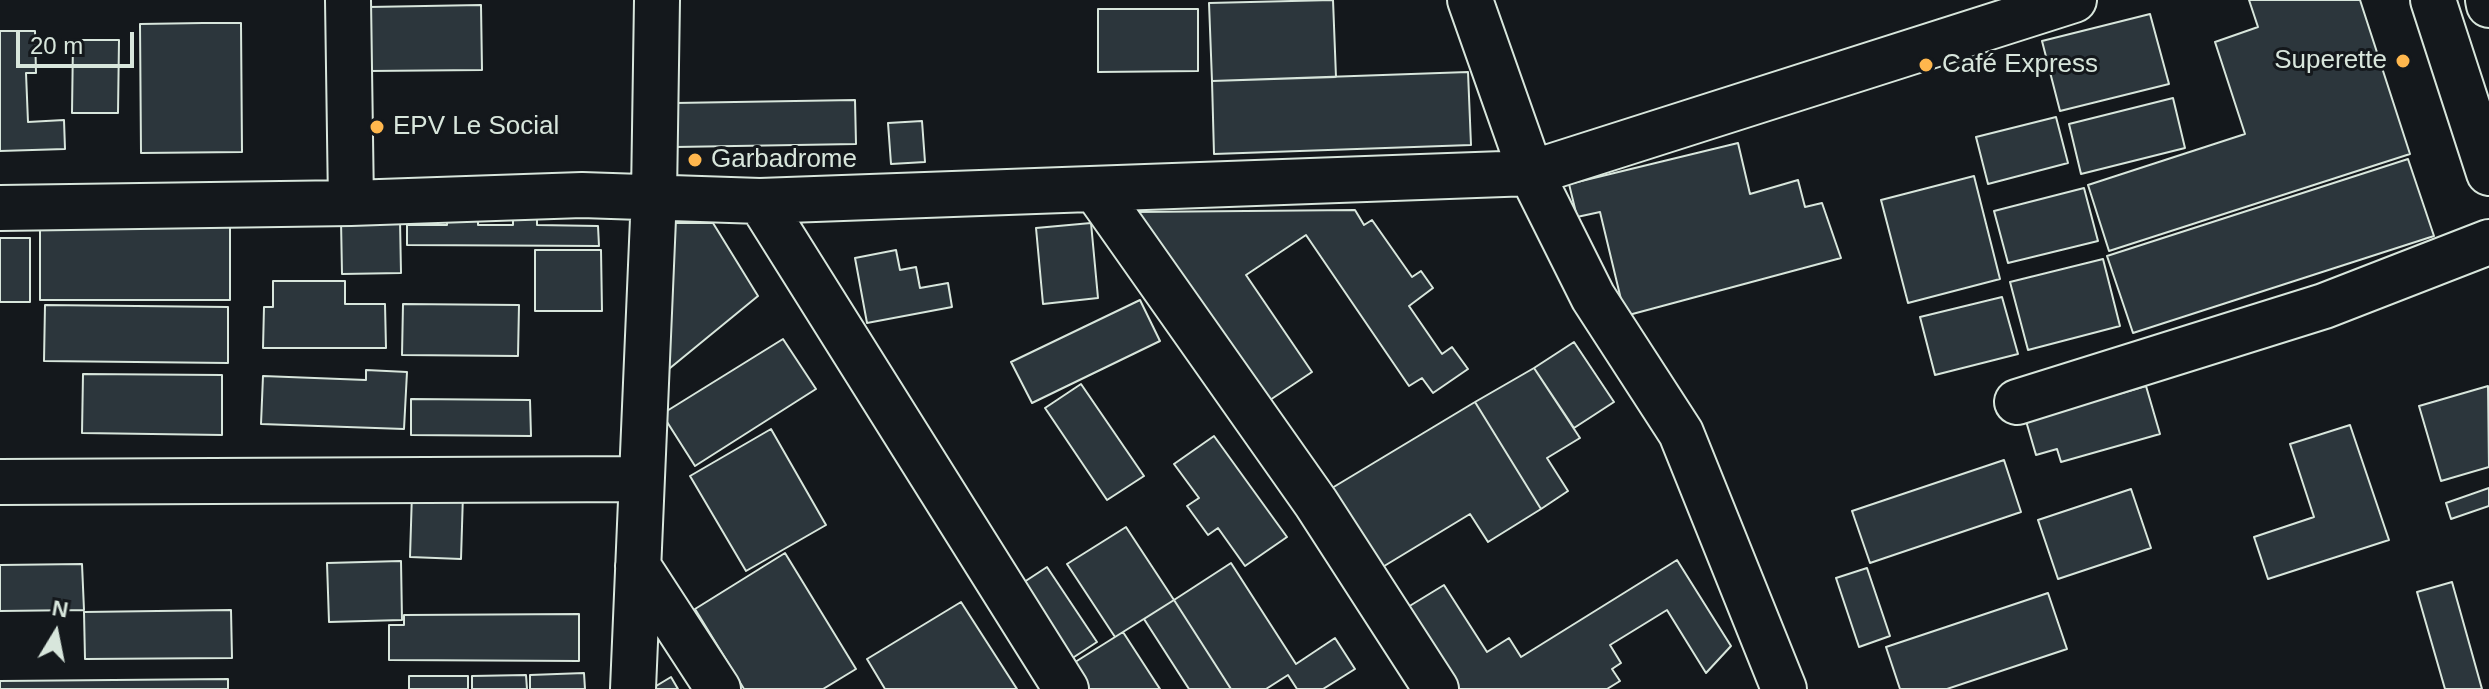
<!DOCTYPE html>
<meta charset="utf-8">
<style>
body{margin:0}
#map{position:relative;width:2489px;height:689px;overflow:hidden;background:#14181c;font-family:Arial,sans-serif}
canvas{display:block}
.north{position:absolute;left:16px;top:593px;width:80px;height:80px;-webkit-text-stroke:6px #14181c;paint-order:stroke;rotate:10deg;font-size:22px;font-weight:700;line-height:32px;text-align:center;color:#d8e6dc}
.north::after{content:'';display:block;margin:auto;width:28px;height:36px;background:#d8e6dc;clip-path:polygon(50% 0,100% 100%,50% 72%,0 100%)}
.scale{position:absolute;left:16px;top:32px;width:118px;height:36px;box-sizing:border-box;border:4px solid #d8e6dc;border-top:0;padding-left:10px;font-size:24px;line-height:28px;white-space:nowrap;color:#d8e6dc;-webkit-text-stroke:6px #14181c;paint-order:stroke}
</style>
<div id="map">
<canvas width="2489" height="689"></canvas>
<div class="north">N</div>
<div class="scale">20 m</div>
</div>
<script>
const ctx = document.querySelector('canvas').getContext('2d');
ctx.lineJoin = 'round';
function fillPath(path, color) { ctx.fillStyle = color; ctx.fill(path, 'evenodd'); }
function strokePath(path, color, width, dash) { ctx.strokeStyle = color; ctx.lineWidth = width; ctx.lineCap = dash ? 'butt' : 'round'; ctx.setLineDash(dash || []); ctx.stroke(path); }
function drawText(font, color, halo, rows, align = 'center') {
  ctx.font = font + ' Arial,sans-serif'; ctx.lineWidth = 6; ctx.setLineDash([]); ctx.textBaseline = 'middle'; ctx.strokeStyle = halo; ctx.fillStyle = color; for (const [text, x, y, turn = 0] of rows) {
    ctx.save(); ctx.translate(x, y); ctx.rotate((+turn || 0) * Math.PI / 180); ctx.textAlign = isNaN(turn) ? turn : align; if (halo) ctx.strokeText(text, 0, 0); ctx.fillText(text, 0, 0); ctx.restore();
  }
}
const building = new Path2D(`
 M1333 0 1336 77 1212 81 1209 3Z
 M2249 0H2360L2410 154 2109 251 2088 185 2245 134 2215 42 2258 27Z
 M481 5 482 70 369 71 368 7Z
 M1098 9H1198V71L1098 72Z
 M2150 14 2169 84 2060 111 2042 41Z
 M203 23H241L242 152 141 153 140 24Z
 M0 31H35L36 73H26L28 122 64 120 65 149 0 151Z
 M73 40H119L118 113H72Z
 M1468 72 1471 145 1214 154 1212 81Z
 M2173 98 2185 148 2081 174 2069 124Z
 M855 100 856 144 675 147V103Z
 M2056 117 2068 163 1988 184 1976 137Z
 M922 121 925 162 891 164 888 123Z
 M1738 143 1750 194 1798 180 1805 207 1822 203 1841 258 1625 316 1600 212 1577 217 1569 184Z
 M2408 159 2434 236 2133 333 2107 256Z
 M1974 176 2000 279 1908 303 1881 200Z
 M2084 188 2098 241 2008 263 1994 211Z
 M447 202 478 203V225H513V206H537V225L598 226 599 246 407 245V225H447Z
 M1355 210 1364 225 1372 220 1412 277 1421 271 1433 288 1409 306 1442 354 1452 347 1468 369 1433 393 1422 378 1409 386 1306 235 1246 275 1312 372 1267 402 1137 212Z
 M341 220H400L401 273 342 274Z
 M673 223H713L758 296 664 373Z
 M1091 223 1098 298 1043 304 1036 228Z
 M40 224 230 225V300H40Z
 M0 238H30V302H0Z
 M535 250H601L602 311H535Z
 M896 250 900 270 916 267 920 288 948 283 952 307 867 323 855 258Z
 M2103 259 2120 326 2028 350 2010 282Z
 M273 281H345V304H385L386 348H263L264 307H273Z
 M2002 297 2018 354 1935 375 1920 317Z
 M1140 300 1160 341 1032 403 1011 362Z
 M403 304 519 305 518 356 402 355Z
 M45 305 228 307V363L44 361Z
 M783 339 816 389 695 466 662 414Z
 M1574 342 1614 402 1574 428 1534 368Z
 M1534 368 1580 438 1547 458 1568 491 1541 509 1475 402Z
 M366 370 407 372 404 429 261 424 263 376 366 380Z
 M83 374 222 375V435L82 433Z
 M1081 384 1144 476 1107 500 1045 408Z
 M2146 386 2160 434 2061 462 2057 449 2036 455 2026 421Z
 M2488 386 2489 467 2441 481 2419 406Z
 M411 399 530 400 531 436 411 435Z
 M1475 402 1541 509 1488 542 1470 514 1376 571 1327 491Z
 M2350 425 2389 540 2268 579 2254 537 2314 517 2290 444Z
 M771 429 826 525 746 571 690 476Z
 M1214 436 1287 537 1245 566 1218 528 1208 535 1187 506 1199 498 1174 464Z
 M2004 460 2021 512 1870 563 1852 511Z
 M2489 488V506L2451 519 2446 503Z
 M2131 489 2151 548 2058 579 2038 520Z
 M412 493 463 494 461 559 410 557Z
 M1126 527 1174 600 1115 637 1067 564Z
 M785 553 856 669 823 689H744L695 609Z
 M1677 560 1731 646 1706 673 1667 610 1610 645 1621 663 1612 669 1620 681 1607 689H1453L1403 610 1444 585 1487 652 1509 638 1521 657Z
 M401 561 402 620 329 622 327 563Z
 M1231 563 1296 664 1335 638 1355 669 1323 689H1297L1288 675 1266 689H1231L1174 600Z
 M82 564 84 610 0 611V565Z
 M1047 567 1097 642 1068 661 1018 586Z
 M1867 568 1890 636 1859 647 1836 578Z
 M2452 582 2482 689H2445L2417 592Z
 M2048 593 2067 649 1947 689H1900L1886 647Z
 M1174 600 1231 689H1189L1144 619Z
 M961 602 1017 689H885L867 659Z
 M231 610 232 658 85 659 84 612Z
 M579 614V661L389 660V625H404V615Z
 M1123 632 1160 689H1088L1072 664Z
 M584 673 585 689H530V675Z
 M526 675 527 689H472V676Z
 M409 676H468V689H409Z
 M671 677 678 689H651Z
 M228 679V689H0V681Z`);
fillPath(building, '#2c363c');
strokePath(building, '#d8e6dc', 2);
const minor = new Path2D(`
 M348 0 351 203
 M1470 0 1531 173 1593 297 1681 433 1784 689
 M2433 0 2489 173
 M2488 0 2489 5
 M1095 189 1316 503 1436 689
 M760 201 1066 689
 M0 208 351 203 582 195 760 201 1531 173 2074 0
 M2017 402 2324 306 2489 242
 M0 482 640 479
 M638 566 718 689
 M633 689 654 195 657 0`);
strokePath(minor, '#d8e6dc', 48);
strokePath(minor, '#14181c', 44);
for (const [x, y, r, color] of [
 [2403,61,8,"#ffb74d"],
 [1926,65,8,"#ffb74d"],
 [377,127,8,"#ffb74d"],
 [695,160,8,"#ffb74d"]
]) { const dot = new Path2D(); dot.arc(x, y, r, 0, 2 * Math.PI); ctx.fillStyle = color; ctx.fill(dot); strokePath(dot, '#14181c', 3); }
drawText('26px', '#d8e6dc', '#14181c', [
 ["Superette",2387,61,"right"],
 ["Café Express",1942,65],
 ["EPV Le Social",393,127],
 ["Garbadrome",711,160]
], 'left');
</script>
